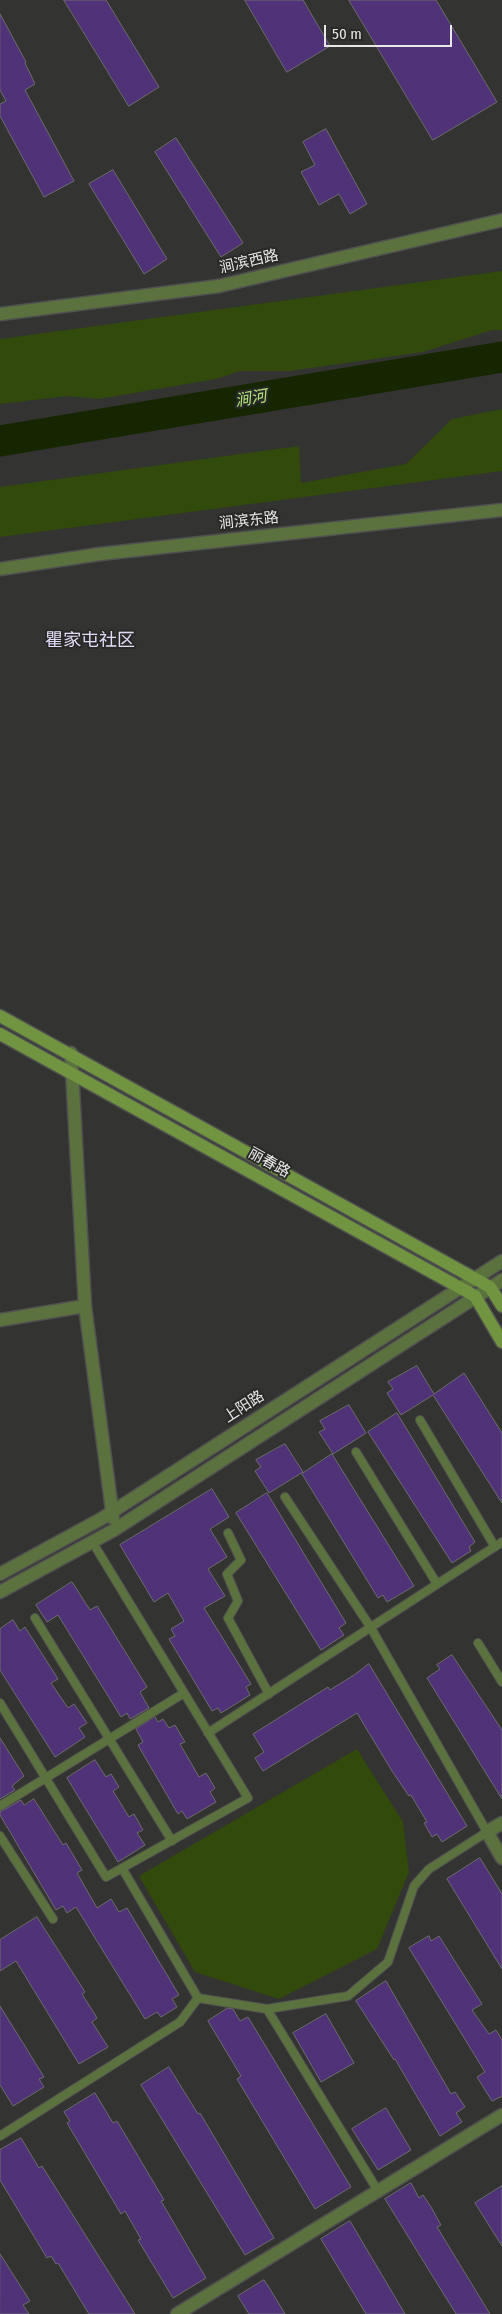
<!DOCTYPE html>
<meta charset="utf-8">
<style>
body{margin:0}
#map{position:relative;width:502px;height:2314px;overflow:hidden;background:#333432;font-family:"Fira Sans Condensed",sans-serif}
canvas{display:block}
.scale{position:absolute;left:324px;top:25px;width:128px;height:22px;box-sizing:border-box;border:2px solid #e8e8e7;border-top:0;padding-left:6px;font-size:15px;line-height:18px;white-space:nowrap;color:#e8e8e7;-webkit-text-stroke:4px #292a28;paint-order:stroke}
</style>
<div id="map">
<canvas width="502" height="2314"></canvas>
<div class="scale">50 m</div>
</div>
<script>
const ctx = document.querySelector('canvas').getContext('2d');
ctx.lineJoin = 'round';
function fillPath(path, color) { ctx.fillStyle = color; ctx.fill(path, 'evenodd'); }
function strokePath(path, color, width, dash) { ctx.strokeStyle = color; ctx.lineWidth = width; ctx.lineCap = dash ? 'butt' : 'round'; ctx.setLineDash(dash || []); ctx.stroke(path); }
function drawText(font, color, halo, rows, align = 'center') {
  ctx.font = font + ' "Fira Sans Condensed","Noto Sans SC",sans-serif'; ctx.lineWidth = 4; ctx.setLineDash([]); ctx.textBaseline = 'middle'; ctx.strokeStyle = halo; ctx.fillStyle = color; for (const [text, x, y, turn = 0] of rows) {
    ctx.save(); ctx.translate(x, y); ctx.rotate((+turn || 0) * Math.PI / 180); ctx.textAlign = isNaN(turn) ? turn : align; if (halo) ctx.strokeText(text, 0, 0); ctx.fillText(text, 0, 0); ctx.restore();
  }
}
fillPath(new Path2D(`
 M502 271V330H492L423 352 290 371H240L216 379 99 399 67 396 0 404V339Z
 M502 409V471L0 537V487L299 446 301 483 406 464 452 419Z
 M357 1749 403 1822 409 1872 377 1949 279 1999 195 1972 139 1876Z`), '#324a0b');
strokePath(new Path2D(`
 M0 441 502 357`), '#162600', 31);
const building = new Path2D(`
 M64 0H106L159 87 129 106Z
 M245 0H303L330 46 287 72Z
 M349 0H436L497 102 433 140Z
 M0 14 26 62 25 63 35 84 25 90 74 181 44 197 0 116V104L6 101 0 90Z
 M326 129 367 204 350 214 339 194 319 205 301 172 315 165 303 142Z
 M176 138 243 243 221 257 155 152Z
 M113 170 167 259 144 274 89 184Z
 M417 1366 434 1394 464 1373 502 1433V1503L433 1395 401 1415 387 1393 393 1389 388 1382Z
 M349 1405 366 1433 333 1454 319 1432 325 1429 320 1421Z
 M397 1413 475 1542 469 1547 471 1551 452 1563 368 1432Z
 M285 1444 303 1472 269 1493 255 1471 261 1467 256 1460Z
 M332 1454 414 1586 387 1602 383 1595 378 1598 302 1474Z
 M212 1489 229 1517 210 1529 227 1557 208 1569 225 1596 204 1608 251 1684 246 1687 250 1695 221 1713 218 1708 212 1711 169 1639 175 1636 171 1629 184 1621 168 1593 154 1602 120 1545Z
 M267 1493 346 1623 339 1628 344 1635 321 1650 236 1513Z
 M72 1582 90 1610 97 1606 147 1687 140 1692 149 1708 130 1719 127 1713 121 1717 58 1615 47 1622 36 1605Z
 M13 1620 20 1631 25 1627 58 1679 51 1683 68 1708 74 1704 87 1723 79 1728 85 1737 55 1757 0 1670V1629Z
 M452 1655 502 1730V1799L427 1678 440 1669 437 1665Z
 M369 1664 467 1826 442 1842 437 1834 432 1837 424 1823 427 1822 411 1795 409 1796 392 1771 357 1713 263 1771 255 1758 264 1752 253 1734 328 1687 330 1690 354 1675Z
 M155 1717 158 1722 163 1719 169 1728 175 1725 185 1742 180 1744 199 1777 206 1773 215 1788 210 1792 216 1802 187 1819 182 1811 178 1814 138 1745 143 1742 136 1729Z
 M0 1738 24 1776 12 1786 15 1790 0 1799Z
 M95 1760 106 1777 111 1774 119 1787 113 1791 129 1817 134 1814 143 1830 137 1833 145 1845 118 1862 67 1778Z
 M34 1799 63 1845 66 1843 82 1870 77 1873 97 1908 111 1899 119 1912 127 1908 179 1995 172 1999 177 2007 161 2017 157 2012 145 2019 76 1907 67 1913 63 1906 56 1910 0 1815V1812L21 1800 24 1805Z
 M480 1858 502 1894V1969L447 1879Z
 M37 1917 85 1992 82 1994 97 2018 92 2022 108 2047 79 2064 16 1961 0 1971V1940Z
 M429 1936 431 1941 439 1936 482 2004 472 2010 489 2034 496 2030 502 2040V2096L492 2101 477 2077 485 2072 409 1948Z
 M386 1981 451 2094 455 2092 465 2107 456 2113 462 2122 440 2136 395 2059 394 2060 356 2001Z
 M0 2006 44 2077 39 2079 44 2087 13 2106 0 2085Z
 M228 2008 233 2009 240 2021 248 2017 351 2187 315 2209 237 2079 241 2076 208 2021Z
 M326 2014 354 2063 321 2082 293 2033Z
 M169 2067 198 2114 200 2113 274 2238 245 2255 141 2085Z
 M95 2093 113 2123 117 2121 138 2156 164 2200 161 2201 206 2278 173 2298 138 2240 141 2239 125 2211 121 2214 67 2123 70 2121 64 2112Z
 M386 2108 411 2150 378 2170 352 2129Z
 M21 2138 39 2168 42 2166 135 2314H89L58 2263 56 2264 51 2256 47 2258 0 2180V2150Z
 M411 2183 419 2198 423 2195 431 2207 441 2225 437 2227 490 2314H456L385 2199Z
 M502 2186V2246L475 2203Z
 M350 2221 405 2314H366L321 2239Z
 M0 2254 30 2301 23 2305 29 2314H0Z
 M264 2280 270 2289 285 2314H249L238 2296Z`);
fillPath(building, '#503278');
strokePath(building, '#6d6c6f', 1);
const service = new Path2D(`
 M420 1420 495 1547
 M356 1452 437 1584
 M228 1533 241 1560 227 1574 238 1601 228 1618 269 1694
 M35 1618 172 1841
 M478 1643 502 1682
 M0 1703 106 1877 248 1798 93 1543
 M208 1733 502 1542
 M0 1806 184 1693
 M0 1836 53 1919
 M122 1868 198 1998 267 2009 348 1996 388 1962 414 1886 429 1869 487 1832 371 1628 285 1497
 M267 2009 378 2191
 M0 2136 180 2022 198 1998`);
const minor = new Path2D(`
 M0 314 219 286 502 220
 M0 569 100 554 502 510
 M71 1053 85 1306 113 1518
 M0 1320 85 1306
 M0 1574 101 1519 502 1261
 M0 1592 114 1530 502 1280
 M502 1823 487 1832 502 1858
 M177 2314 502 2115`);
const secondary = new Path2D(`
 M0 1016 490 1287 502 1306
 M0 1034 475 1296 502 1342`);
strokePath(service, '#50514f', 10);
strokePath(minor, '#50514f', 15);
strokePath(secondary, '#50514f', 15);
strokePath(service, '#5b723f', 8);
strokePath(minor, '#5b723f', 12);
strokePath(secondary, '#709440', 12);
drawText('15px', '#e8e8e7', '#292a28', [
 ["涧滨西路",249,262,-13],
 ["涧滨东路",249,521,-6],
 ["丽春路",269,1163,29],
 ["上阳路",244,1407,-33]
]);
drawText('italic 16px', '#b2e276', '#292a28', [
 ["涧河",251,399,-10]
]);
drawText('18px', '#e2d9f5', '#292a28', [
 ["瞿家屯社区",90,641]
]);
</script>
